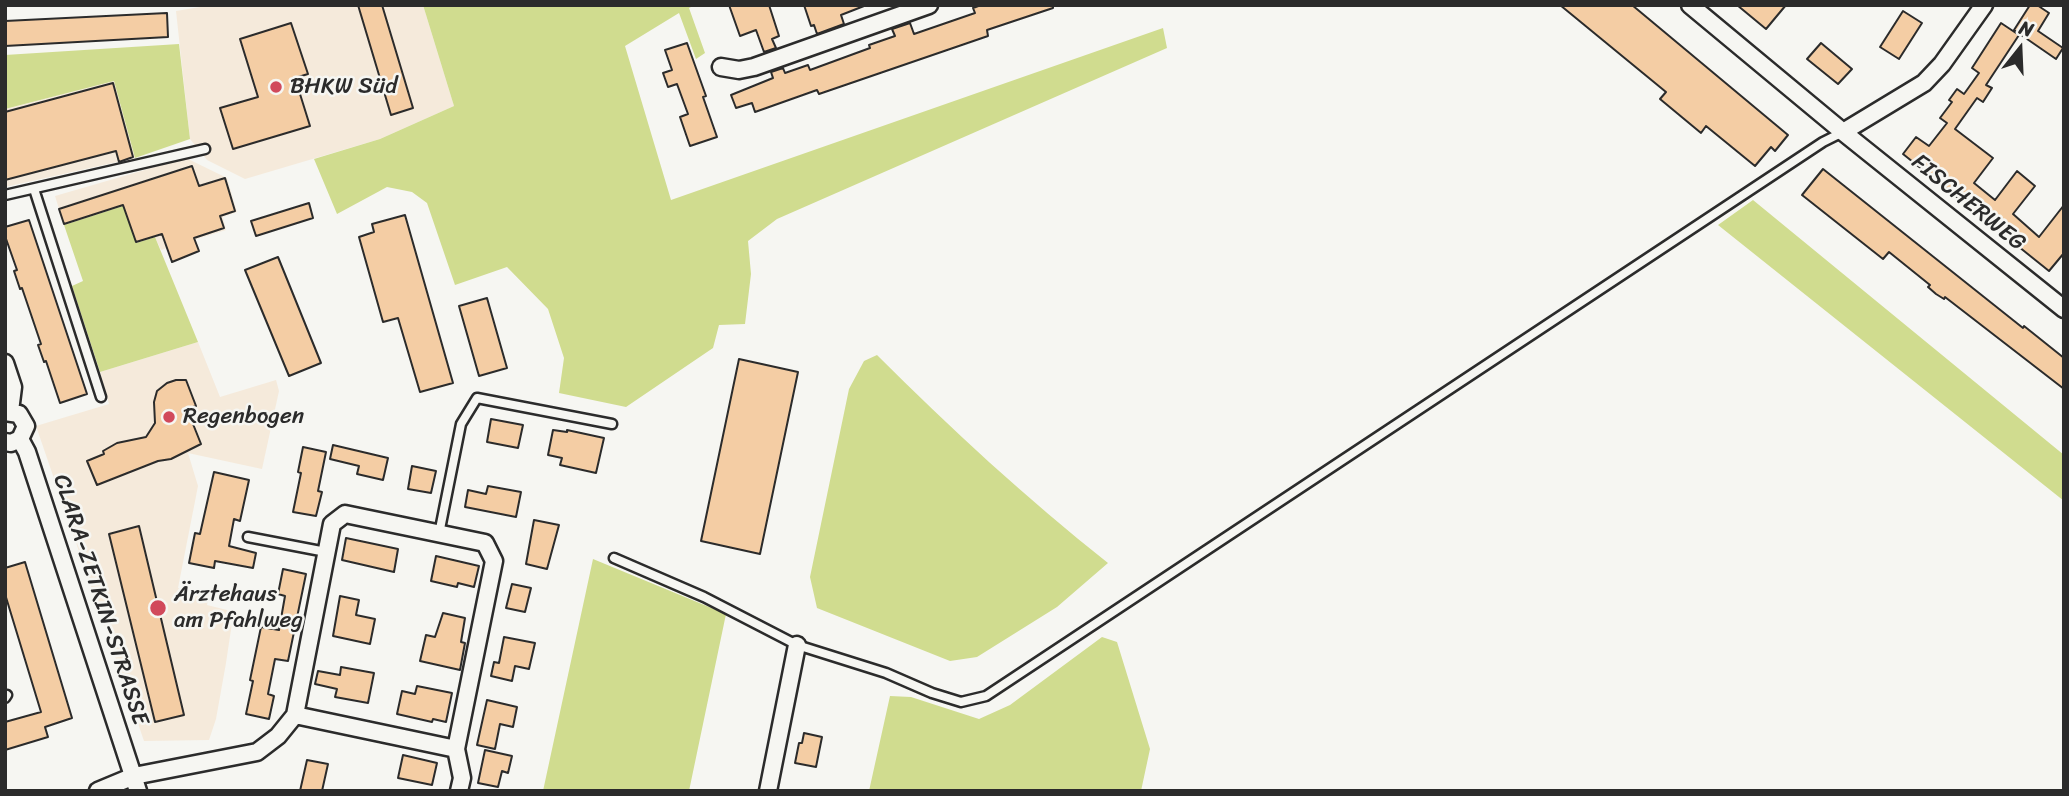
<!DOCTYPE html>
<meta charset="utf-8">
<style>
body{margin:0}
#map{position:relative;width:2069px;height:796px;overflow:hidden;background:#f6f6f2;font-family:Sriracha,sans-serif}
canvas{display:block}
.frame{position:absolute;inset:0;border:7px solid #2b2b2b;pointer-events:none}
.north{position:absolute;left:1985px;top:14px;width:70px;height:70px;-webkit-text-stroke:5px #f6f6f2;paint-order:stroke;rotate:18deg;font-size:19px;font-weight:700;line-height:28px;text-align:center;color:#2b2b2b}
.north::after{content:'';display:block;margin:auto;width:24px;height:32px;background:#2b2b2b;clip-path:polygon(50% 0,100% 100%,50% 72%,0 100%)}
</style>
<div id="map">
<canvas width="2069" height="796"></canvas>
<div class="frame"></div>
<div class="north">N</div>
</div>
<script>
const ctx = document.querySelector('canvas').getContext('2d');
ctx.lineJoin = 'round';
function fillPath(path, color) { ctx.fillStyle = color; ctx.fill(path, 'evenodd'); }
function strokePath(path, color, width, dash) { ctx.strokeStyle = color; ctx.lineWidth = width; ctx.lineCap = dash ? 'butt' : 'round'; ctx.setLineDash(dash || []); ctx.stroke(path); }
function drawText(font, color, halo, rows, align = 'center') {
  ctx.font = font + ' Sriracha,sans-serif'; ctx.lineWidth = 5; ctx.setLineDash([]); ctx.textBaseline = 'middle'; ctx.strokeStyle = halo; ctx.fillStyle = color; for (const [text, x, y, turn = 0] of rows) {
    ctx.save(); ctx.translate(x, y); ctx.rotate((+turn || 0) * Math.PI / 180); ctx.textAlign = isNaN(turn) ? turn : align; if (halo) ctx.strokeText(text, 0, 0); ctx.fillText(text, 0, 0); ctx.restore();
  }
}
fillPath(new Path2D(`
 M212 5H423L454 106 380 139 245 179 207 160 190 139 176 11Z
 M114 81 135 158 5 187V109Z
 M186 158 227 178 237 212 223 217 226 230 161 250 155 237 136 243 123 206 64 225 55 196Z
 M198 342 220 397 276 380 279 391 262 469 188 453 198 486 178 588 209 595 207 605 227 610 233 616 226 663 216 719 209 740 144 741 36 426 109 404 100 372Z`), '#f5eadb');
fillPath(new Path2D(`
 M423 5H695L689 8 705 53 696 59 679 13 625 46 671 200 1163 28 1167 48 777 219 748 241 751 274 745 324 719 325 713 348 626 407 559 393 564 358 548 309 507 267 455 285 427 203 412 192 387 187 337 214 314 159 380 139 454 106Z
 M179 44 190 139 135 158 114 81 5 109V55Z
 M1753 200 2064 455V501L1718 225Z
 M123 206 136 243 155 237 198 342 100 372 72 286 83 281 64 225Z
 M877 355C950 428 1027 499 1108 563L1057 607 977 657 950 661 817 608 810 577 849 389 864 361Z
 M593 559 726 614 689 791H543Z
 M1102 637 1117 642 1150 749 1141 791H869L890 696 911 697 979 719 1010 705Z`), '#d0dc8f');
const building = new Path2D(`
 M358 5H382L413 108 391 115Z
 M729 5H769L779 36 772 39 776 48 764 52 756 30 740 36Z
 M804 5H864V6L841 15 844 24 817 34 814 25 811 26Z
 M981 5H1053V8L987 30 988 36 819 94 817 90 755 112 752 103 736 108 731 95 773 78 771 72 783 68 785 73 808 65 810 70 870 48 869 45 895 36 892 29 910 23 914 34 975 13 973 8Z
 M1560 5H1632L1788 135 1775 151 1771 147 1755 166 1706 126 1701 133 1660 99 1666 92Z
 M1737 5H1786L1766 29Z
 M2030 5H2037L2049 13 2038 31 2063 48 2056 59 2014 30Z
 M1903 11 1922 23 1899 59 1880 47Z
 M167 13 168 37 5 46V21Z
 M291 23 308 74 295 78 310 126 233 149 220 108 258 97 240 39Z
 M2001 23 2019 35 1986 85 1992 88 1983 102 1977 98 1955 129 1993 158 1974 183 1995 200 2017 171 2035 186 2013 214 2039 237 2064 205V253L2049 271 1903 154 1916 137 1929 146 1947 123 1940 118 1952 102 1949 100 1957 89 1964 94 1979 73 1972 68Z
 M687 43 706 96 703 97 717 137 690 146 680 117 688 114 677 84 668 87 663 73 672 70 665 50Z
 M1821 43 1852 69 1838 84 1807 59Z
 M113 83 133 157 119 162 116 151 5 180V112Z
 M192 166 199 186 225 178 235 211 220 216 224 228 194 238 199 251 172 262 162 234 136 242 123 205 64 224 59 209Z
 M1823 169 2023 328 2024 326 2064 358V389L1945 297 1944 299 1936 294 1928 287 1930 285 1889 252 1883 259 1802 195Z
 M309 203 313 218 256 236 251 221Z
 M405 215 453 383 420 392 398 318 383 322 359 237 374 232 372 224Z
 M29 220 87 394 60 403 46 361 44 362 38 345 41 344 22 288 20 289 14 271 17 270 5 236V227Z
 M278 257 321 363 289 376 245 270Z
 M487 298 507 368 479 376 459 306Z
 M739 359 798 372 760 554 701 541Z
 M176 380H186L196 406 187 409 201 444 171 459 158 461 97 485 87 461 104 454 103 451 117 443 146 437 155 423 154 402 157 391 167 383Z
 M491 419 523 425 518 448 487 442Z
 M553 430 567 432V430L604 438 596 473 560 465 562 458 548 455Z
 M333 445 388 458 383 480 357 474 359 466 330 459Z
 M303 447 326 452 318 491 322 492 316 516 293 512 301 473 298 472Z
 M412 466 436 471 431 493 408 489Z
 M214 472 249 480 240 521 234 519 229 546 256 553 253 568 215 561 214 568 189 563 195 533 200 534Z
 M488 486 521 492 516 517 465 507 468 490 486 494Z
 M534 520 559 525 547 569 526 564Z
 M139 526 184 715 155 722 109 534Z
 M346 538 398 549 394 572 342 560Z
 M436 556 479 566 474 587 458 583 457 587 431 581Z
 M25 562 72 718 45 727 48 737 5 750V722L41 712 5 594V568Z
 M283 569 306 574 288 661 275 659 268 694 274 696 269 719 246 714 253 681 250 680 261 627 279 630 285 596 278 594Z
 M512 584 531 588 525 612 506 608Z
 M340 596 359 600 356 615 375 619 370 644 333 636Z
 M443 613 465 618 461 642 465 643 460 670 420 661 426 635 435 637Z
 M504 637 535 643 529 669 515 666 512 681 491 676 494 662 499 663Z
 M341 667 374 673 368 703 335 697 337 689 315 684 318 671 340 675Z
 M417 686 452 693 446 722 433 719 432 722 397 714 402 691 415 694Z
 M487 700 517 707 513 727 500 724 495 749 477 745Z
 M804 733 822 737 816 767 795 763 799 743H802Z
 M485 750 512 756 508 773 502 771 498 787 478 783Z
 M403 755 437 763 432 785 398 778Z
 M307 760 328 764 322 791H300Z`);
fillPath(building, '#f4cda4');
strokePath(building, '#2b2b2b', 2);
const service = new Path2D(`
 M34 189 101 397
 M5 195 205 149
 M439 534 461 424 477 398 612 424
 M248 537 326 552
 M614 558 704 597 797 645 886 673 932 693 961 702 986 696 1823 142 1843 132
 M5 698 7 695`);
const minor = new Path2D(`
 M1690 5 1843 132 2064 309
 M721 67 739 70 754 67 929 5
 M1843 132 1924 83 1942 64 1984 5
 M5 363 13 387 10 411
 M5 412 19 414 26 426 20 439 11 443 5 442
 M20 439 27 452 138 791
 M456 749 462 778 459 791
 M98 791 134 776 257 752 278 736 295 715 332 524 345 514 485 543 494 561 456 749 295 715
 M768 791 797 645`);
strokePath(service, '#2b2b2b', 13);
strokePath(minor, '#2b2b2b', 21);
strokePath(service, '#f6f6f2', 8);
strokePath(minor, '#f6f6f2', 16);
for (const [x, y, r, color] of [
 [276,87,7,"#d1495b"],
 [169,417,7,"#d1495b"],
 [158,608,9,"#d1495b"]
]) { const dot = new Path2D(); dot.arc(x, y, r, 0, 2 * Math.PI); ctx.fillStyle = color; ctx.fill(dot); strokePath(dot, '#f6f6f2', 2.5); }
drawText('23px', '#2b2b2b', '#f6f6f2', [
 ["BHKW Süd",290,87],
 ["Regenbogen",183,417],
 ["Ärztehaus",174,595],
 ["am Pfahlweg",174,621]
], 'left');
drawText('23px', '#2b2b2b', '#f6f6f2', [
 ["FISCHERWEG",1968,203,39],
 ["CLARA-ZETKIN-STRASSE",100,600,72]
]);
</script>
